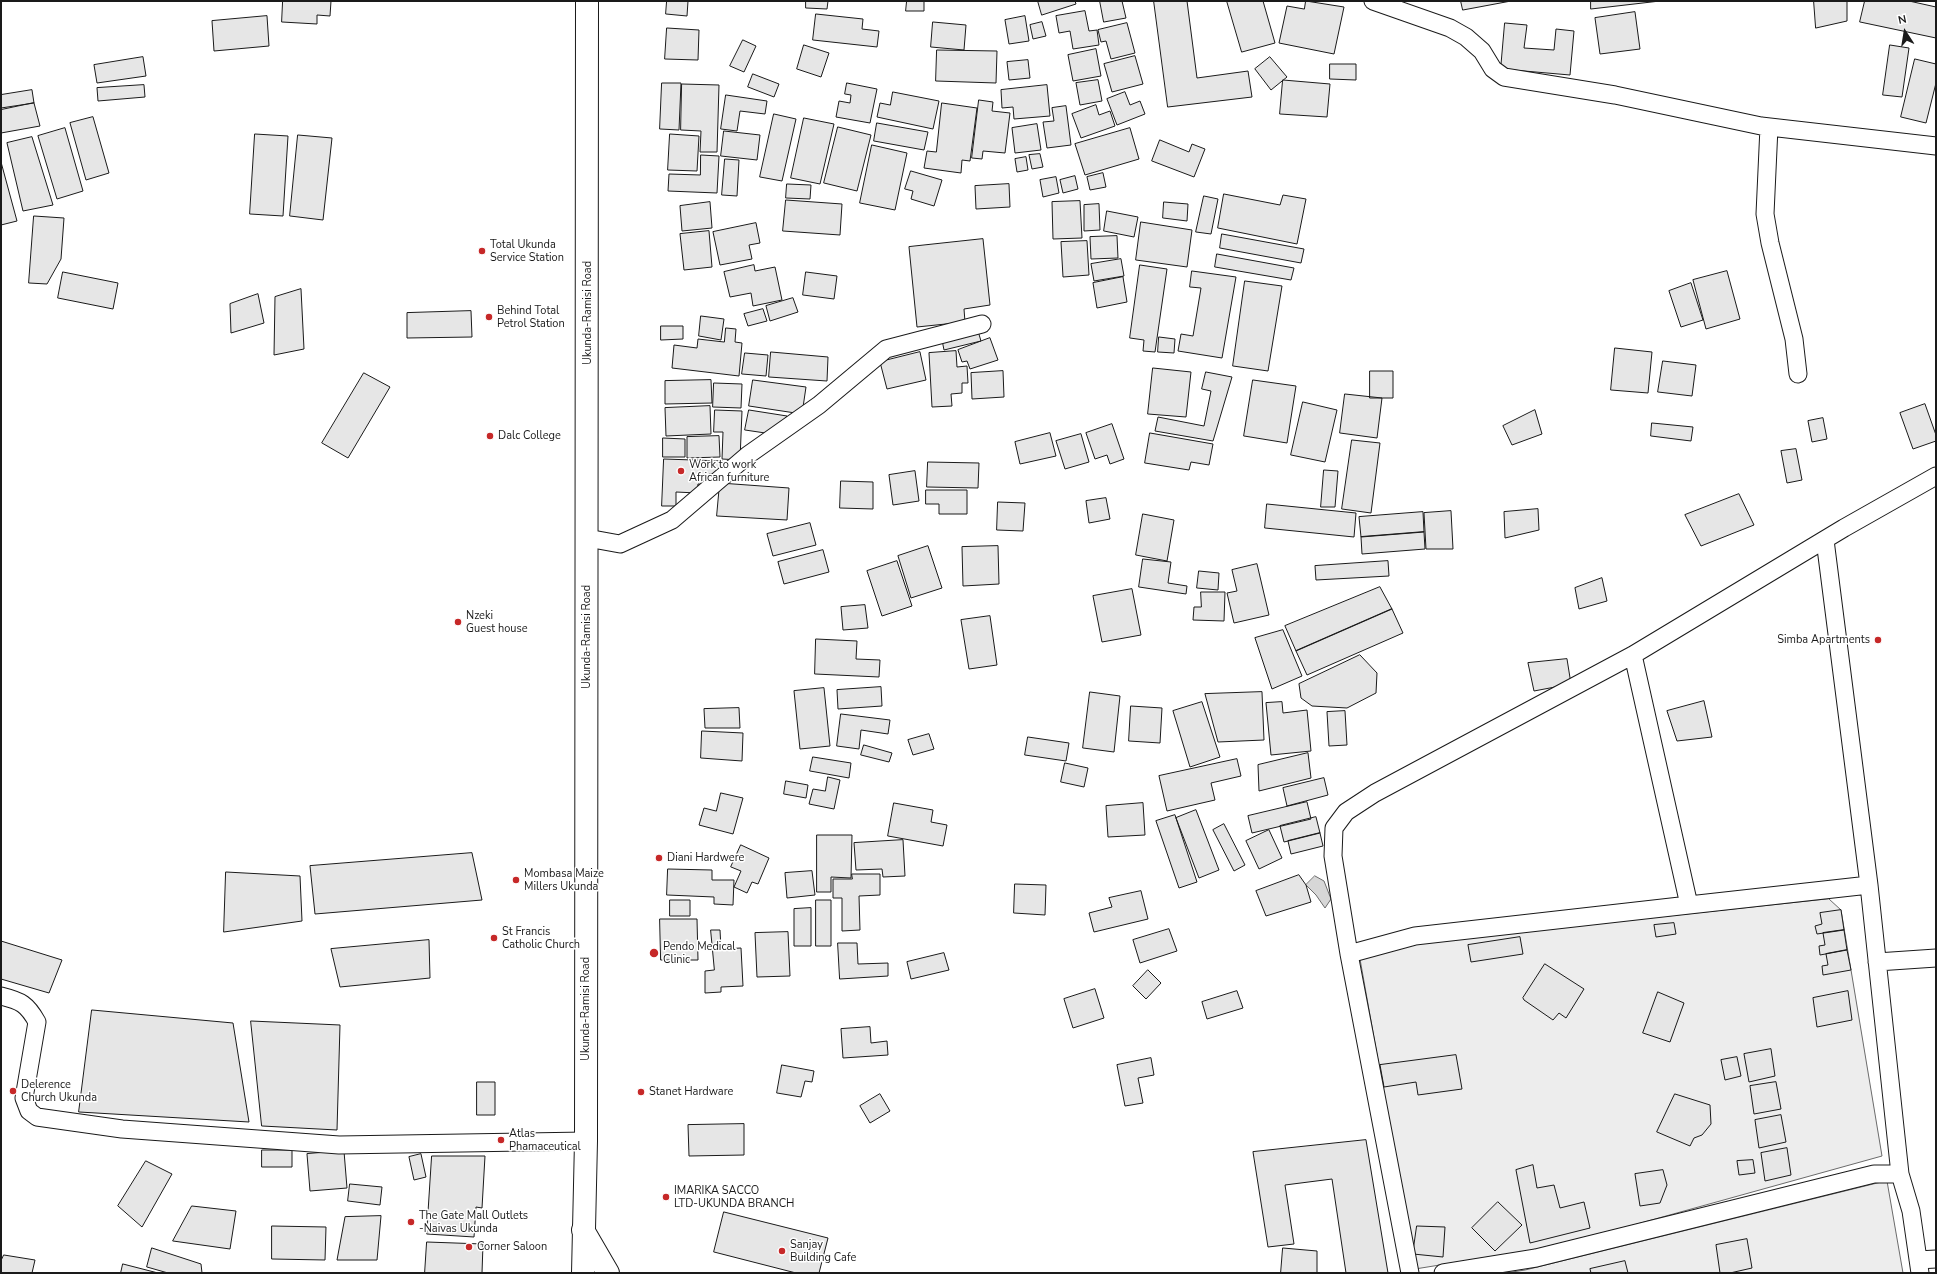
<!DOCTYPE html>
<style>
body{margin:0}
#map{position:relative;width:1937px;height:1274px;overflow:hidden;background:#fff;font-family:"Nunito Sans",sans-serif}
canvas{display:block}
.frame{position:absolute;inset:0;border:2px solid #1a1a1a;pointer-events:none}
.north{position:absolute;left:1885px;top:12px;width:40px;height:40px;-webkit-text-stroke:3px #fff;paint-order:stroke;rotate:348deg;font-size:11px;font-weight:700;line-height:16px;text-align:center;color:#1a1a1a}
.north::after{content:'';display:block;margin:auto;width:14px;height:18px;background:#1a1a1a;clip-path:polygon(50% 0,100% 100%,50% 72%,0 100%)}
</style>
<div id="map">
<canvas width="1937" height="1274"></canvas>
<div class="frame"></div>
<div class="north">N</div>
</div>
<script>
const ctx = document.querySelector('canvas').getContext('2d');
ctx.lineJoin = 'round';
function fillPath(path, color) { ctx.fillStyle = color; ctx.fill(path, 'evenodd'); }
function strokePath(path, color, width, dash) { ctx.strokeStyle = color; ctx.lineWidth = width; ctx.lineCap = dash ? 'butt' : 'round'; ctx.setLineDash(dash || []); ctx.stroke(path); }
function drawText(font, color, halo, rows, align = 'center') {
  ctx.font = font + ' "Nunito Sans",sans-serif'; ctx.lineWidth = 3; ctx.setLineDash([]); ctx.textBaseline = 'middle'; ctx.strokeStyle = halo; ctx.fillStyle = color; for (const [text, x, y, turn = 0] of rows) {
    ctx.save(); ctx.translate(x, y); ctx.rotate((+turn || 0) * Math.PI / 180); ctx.textAlign = isNaN(turn) ? turn : align; if (halo) ctx.strokeText(text, 0, 0); ctx.fillText(text, 0, 0); ctx.restore();
  }
}
const built = new Path2D(`
 M1829 899 1841 910 1882 1156 1630 1226 1533 1250 1415 1269 1360 959 1416 943Z
 M1887 1181 1903 1273H1506L1525 1270Z`);
fillPath(built, '#ededed');
strokePath(built, '#6a6a6a', 1);
const water = new Path2D(`
 M1315 876 1324 881 1331 899 1325 908 1316 895 1306 885Z`);
fillPath(water, '#d7d7d7');
strokePath(water, '#6a6a6a', 1);
const building = new Path2D(`
 M283 1H331L330 16 317 15V24L282 22Z
 M667 1H688L687 16 666 14Z
 M806 1H828L827 9 806 8Z
 M907 1H924V11H906Z
 M1038 1H1075L1076 4 1042 15Z
 M1100 1H1122L1126 18 1104 22Z
 M1154 1H1187L1197 78 1248 71 1252 97 1168 107Z
 M1227 1H1263L1275 43 1242 52Z
 M1306 1 1344 7 1334 54 1279 43 1287 6 1304 9Z
 M1461 1H1511L1463 10Z
 M1591 1H1660L1591 9Z
 M1814 1H1847V21L1816 28Z
 M1865 1H1909L1936 7V38L1860 22Z
 M1085 11 1089 31 1097 30 1099 45 1073 49 1070 31 1059 33 1056 16Z
 M1635 12 1640 49 1600 54 1595 18Z
 M816 14 863 19 862 29 879 31 877 47 813 40Z
 M267 16 269 46 214 51 212 21Z
 M1025 16 1029 41 1009 44 1005 20Z
 M933 22 966 25 964 50 931 47Z
 M1042 22 1046 36 1033 39 1030 25Z
 M1127 23 1135 53 1111 59 1106 41 1101 42 1098 30Z
 M1505 23 1527 25 1524 48 1554 50 1556 29 1574 31 1570 75 1501 69Z
 M667 28 699 30 698 60 665 59Z
 M743 40 756 46 744 72 730 66Z
 M804 45 829 53 821 77 797 69Z
 M1890 45 1909 48 1902 97 1883 95Z
 M1096 49 1101 76 1073 81 1068 55Z
 M937 50 997 51 996 83 936 81Z
 M1135 56 1143 84 1112 92 1104 64Z
 M143 57 146 76 97 83 94 65Z
 M1270 57 1287 77 1271 90 1255 69Z
 M1915 59 1936 64V83L1926 123 1901 117Z
 M1028 60 1030 78 1009 80 1007 62Z
 M1330 64H1356V80L1330 79Z
 M753 74 779 84 774 97 748 87Z
 M1098 80 1102 101 1080 105 1076 83Z
 M1283 80 1330 84 1327 117 1280 114Z
 M662 83H681L679 130 660 129Z
 M847 83 877 89 870 123 836 117 839 101 850 103 851 95 845 94Z
 M682 84 719 85 717 152H700L701 131 681 130Z
 M144 85 145 97 98 101 97 88Z
 M1047 85 1050 116 1014 119 1013 107 1002 108 1001 90Z
 M32 90 34 103 1 108V95Z
 M893 92 939 101 933 129 877 117 880 103 890 105Z
 M1125 92 1130 105 1140 101 1145 114 1117 125 1107 99Z
 M726 95 767 101 765 114 740 111 737 131 721 129Z
 M979 100 993 102 992 111 1010 113 1005 153 983 151 982 159 972 158Z
 M34 103 40 126 1 133V110Z
 M942 103 977 108 970 161 962 160 961 173 924 168 927 151 936 152Z
 M1096 105 1099 115 1110 111 1115 126 1081 138 1072 114Z
 M1066 106 1071 145 1047 148 1043 122 1054 121 1052 108Z
 M774 114 796 119 782 181 760 177Z
 M93 117 109 173 86 180 70 123Z
 M804 118 834 124 820 184 791 178Z
 M877 123 928 132 924 150 874 141Z
 M1037 124 1041 150 1015 153 1012 128Z
 M838 127 871 135 857 191 824 183Z
 M65 128 83 191 57 199 38 136Z
 M1130 128 1139 159 1085 175 1075 144Z
 M724 131 760 135 757 160 721 156Z
 M255 134 288 136 283 216 250 214Z
 M670 134 699 136 697 171 668 170Z
 M298 135 332 138 323 220 290 216Z
 M32 137 53 205 23 211 7 143Z
 M1160 140 1189 152 1192 144 1205 149 1194 177 1152 161Z
 M872 145 907 153 895 210 860 203Z
 M1040 154 1043 167 1032 169 1029 155Z
 M701 155 719 156 717 193 668 191 669 174 700 175Z
 M1026 157 1028 170 1017 172 1015 159Z
 M725 159 739 160 737 196 722 195Z
 M1 162 17 221 1 225Z
 M911 171 942 180 934 206 911 199 913 191 905 189Z
 M1103 173 1106 187 1090 190 1087 177Z
 M1075 176 1078 189 1063 193 1060 180Z
 M1056 177 1059 193 1043 197 1040 180Z
 M787 184 811 185 810 199 786 198Z
 M1009 184 1010 207 976 209 975 186Z
 M1224 194 1280 205 1283 195 1306 199 1297 244 1218 228Z
 M1204 196 1218 199 1211 234 1196 232Z
 M786 200 842 204 840 235 783 231Z
 M1080 201 1082 238 1053 239 1052 202Z
 M710 202 712 228 682 231 680 206Z
 M1164 202 1188 204 1187 221 1163 218Z
 M1099 204 1100 230 1084 231V205Z
 M1107 211 1138 217 1134 237 1104 231Z
 M34 216 64 218 61 259 47 284 29 283Z
 M1141 222 1192 230 1187 267 1136 260Z
 M756 223 760 243 749 245 752 259 720 265 713 232Z
 M709 231 712 267 684 270 680 234Z
 M1222 234 1304 249 1301 263 1220 248Z
 M1117 236 1118 258 1091 259 1090 237Z
 M983 239 990 305 964 309 965 322 917 327 909 247Z
 M1087 241 1089 275 1063 277 1061 242Z
 M1217 254 1294 268 1291 280 1215 267Z
 M1121 259 1124 276 1094 281 1091 264Z
 M754 265 755 271 775 267 782 300 753 306 751 293 730 297 724 272Z
 M1140 265 1167 269 1155 352 1143 351 1144 340 1130 338Z
 M1192 271 1236 277 1222 358 1178 351 1181 334 1193 336 1201 288 1190 287Z
 M1727 271 1740 319 1706 329 1693 280Z
 M63 272 118 283 113 309 58 298Z
 M806 272 837 276 834 299 803 295Z
 M1123 277 1127 302 1097 308 1093 283Z
 M1245 281 1282 286 1268 371 1233 366Z
 M1691 283 1703 320 1681 327 1669 291Z
 M301 289 304 349 274 355 275 297Z
 M258 294 264 323 231 333 230 304Z
 M793 298 798 312 770 321 766 306Z
 M763 309 767 321 748 326 744 314Z
 M471 311 472 337 407 338V313Z
 M701 316 724 319 721 340 699 336Z
 M661 326H683V339L661 340Z
 M726 328 736 329 735 342 742 343 739 376 672 368 674 345 697 348 698 339 724 342Z
 M978 331 981 341 944 350 942 340Z
 M1159 337 1175 339 1174 353 1158 352Z
 M990 338 998 360 970 369 967 361 962 362 958 350Z
 M1615 348 1652 352 1648 393 1611 390Z
 M956 351 957 367 967 366 968 383H962V393L951 394 952 406 932 407 929 353Z
 M771 352 828 357 827 381 769 377Z
 M920 352 926 380 887 389 880 362Z
 M745 353 768 355 766 376 742 374Z
 M1663 361 1696 365 1692 396 1658 392Z
 M1153 368 1191 372 1186 417 1148 414Z
 M1003 371 1004 397 972 399 971 373Z
 M1370 371H1393V398H1370Z
 M1206 372 1232 377 1213 441 1155 431 1158 417 1204 426 1211 391 1202 389Z
 M364 373 390 387 348 458 322 443Z
 M711 380 712 403 665 404V381Z
 M753 380 806 387 802 414 749 406Z
 M1253 380 1296 386 1287 443 1244 436Z
 M714 383 742 384 741 408 713 407Z
 M1345 394 1382 398 1377 438 1340 433Z
 M1303 402 1337 410 1325 462 1291 455Z
 M1925 404 1936 435V441L1913 449 1900 413Z
 M710 406 711 434 666 436 665 408Z
 M715 410 742 411 740 460 722 459 723 432H714Z
 M749 410 787 416 772 434 745 430Z
 M1535 410 1542 434 1512 445 1503 426Z
 M1823 418 1827 439 1812 442 1808 421Z
 M1652 423 1693 427 1691 441 1651 436Z
 M1112 424 1124 459 1110 464 1107 455 1095 459 1086 433Z
 M1050 433 1056 456 1020 464 1015 442Z
 M1150 433 1213 444 1209 465 1191 462 1189 470 1145 463Z
 M1081 434 1089 462 1065 469 1056 441Z
 M719 436 720 457 687 458V437Z
 M663 438 685 439V457H663Z
 M1352 440 1380 443 1371 513 1342 509Z
 M1796 449 1802 480 1787 483 1781 451Z
 M664 459 723 461V475L709 474V485L698 484 697 493 676 492V506H662Z
 M928 462 979 463 978 488 927 487Z
 M1324 470 1338 471 1335 507H1321Z
 M915 471 919 501 893 505 889 475Z
 M841 481 873 482V509L840 508Z
 M720 483 789 488 787 520 717 516Z
 M926 490H967V514H939V504H926Z
 M1739 494 1754 525 1701 546 1685 515Z
 M1106 498 1110 519 1089 523 1086 501Z
 M998 502 1025 503 1023 531 997 530Z
 M1267 504 1356 513 1354 537 1265 528Z
 M1538 509 1539 530 1505 538 1504 512Z
 M1451 511 1453 549H1426L1424 513Z
 M1423 512 1424 532 1361 537 1359 517Z
 M1143 514 1174 520 1167 561 1136 555Z
 M810 523 816 545 773 556 767 534Z
 M1424 532 1425 549 1362 554 1361 537Z
 M928 546 942 588 911 598 898 556Z
 M998 546 999 584 963 586 962 547Z
 M823 550 829 572 784 584 778 562Z
 M1143 559 1171 562 1168 583 1187 586 1186 594 1139 587Z
 M897 561 912 606 882 616 867 571Z
 M1388 561 1389 576 1316 580 1315 566Z
 M1257 564 1269 615 1234 623 1227 593 1237 591 1232 570Z
 M1199 571 1219 573 1218 590 1197 588Z
 M1602 578 1607 601 1579 609 1575 588Z
 M1380 587 1392 609 1296 651 1285 626Z
 M1132 589 1141 635 1102 642 1093 596Z
 M1201 592H1225L1224 621 1193 620 1194 607H1201Z
 M865 605 868 628 843 630 841 607Z
 M1392 609 1403 633 1307 675 1296 651Z
 M990 616 997 665 969 669 961 620Z
 M1283 630 1302 676 1272 689 1255 638Z
 M816 639 857 641 856 659 880 660 879 677 815 674Z
 M1360 655 1377 673 1376 693 1347 708 1312 706 1301 698 1299 684Z
 M1567 659 1571 684 1534 691 1528 663Z
 M881 687 882 706 838 709 837 690Z
 M824 688 830 746 800 749 794 691Z
 M1090 692 1120 696 1114 752 1083 748Z
 M1262 692 1264 740 1218 742 1205 694Z
 M1704 701 1712 737 1677 741 1667 711Z
 M1202 702 1220 757 1190 767 1173 711Z
 M1282 702 1283 713 1307 710 1311 751 1271 755 1266 703Z
 M1131 706 1162 708 1160 743 1129 741Z
 M739 708 740 728H705L704 709Z
 M1345 711 1347 745 1329 746 1327 712Z
 M841 714 890 720 888 734 861 730 859 749 837 746Z
 M702 731 743 733 742 761 701 758Z
 M929 734 934 749 913 755 908 740Z
 M1028 737 1069 743 1066 761 1025 755Z
 M864 745 892 753 889 762 861 755Z
 M1308 753 1311 778 1259 791 1258 765Z
 M813 757 851 763 849 778 810 771Z
 M1237 759 1241 776 1211 783 1215 800 1167 811 1159 776Z
 M1065 763 1088 768 1084 787 1061 782Z
 M828 777 840 780 834 809 809 804 813 789 825 791Z
 M1324 778 1328 795 1287 806 1283 788Z
 M786 781 808 785 806 798 784 794Z
 M721 793 743 798 733 834 699 825 704 808 716 811Z
 M1307 802 1311 819 1252 833 1248 816Z
 M894 803 933 810 931 822 947 825 943 846 888 836Z
 M1143 803 1145 835 1108 837 1106 806Z
 M1196 810 1219 870 1199 878 1176 818Z
 M1175 815 1197 882 1179 888 1156 821Z
 M1316 817 1320 833 1284 842 1280 826Z
 M1224 824 1245 865 1234 871 1213 830Z
 M1269 830 1282 858 1259 869 1246 841Z
 M1320 833 1323 846 1291 854 1288 841Z
 M817 835H852L851 878 831 877V892H817Z
 M903 840 905 876 883 877 882 869 856 870 854 843Z
 M741 845 769 858 758 884 752 882 747 893 734 887 741 871 731 867Z
 M472 853 482 900 315 914 310 866Z
 M668 869 712 870V880H734L733 905 714 904V897L667 895Z
 M812 871 815 895 787 898 785 873Z
 M226 872 300 876 302 921 224 932Z
 M852 874H880V895L859 896 860 930 842 931V898H833V879H852Z
 M1299 875 1306 885 1311 902 1266 916 1256 891Z
 M1015 884 1046 885 1045 915 1014 913Z
 M1141 891 1148 919 1094 932 1089 913 1112 907 1109 898Z
 M670 900H690V916H670Z
 M816 900H831V946H816Z
 M811 908V946H794V909Z
 M1841 910 1844 930 1817 934 1815 926 1822 924 1820 913Z
 M660 919H697L698 960H661Z
 M1674 923 1676 934 1656 937 1654 925Z
 M1169 929 1177 951 1140 963 1133 940Z
 M711 930H720L721 949 741 948 743 986 721 987V992L705 993V971L714 970Z
 M1844 930 1847 950 1820 955 1819 946 1825 945 1823 933Z
 M788 932 790 976 757 977 755 933Z
 M1520 937 1523 954 1471 962 1468 945Z
 M429 940 430 978 340 987 331 949Z
 M1 941 62 960 49 993 1 979Z
 M838 943H857L858 964 888 963V976L840 979Z
 M1847 950 1851 970 1823 975 1822 966 1828 965 1826 954Z
 M944 953 949 970 911 979 907 962Z
 M1545 964 1584 989 1566 1018 1559 1013 1553 1020 1524 1000 1523 998Z
 M1148 970 1161 983 1146 999 1133 986Z
 M1095 989 1104 1018 1073 1028 1064 999Z
 M1237 991 1243 1008 1207 1019 1202 1002Z
 M1848 991 1852 1020 1817 1027 1813 998Z
 M1658 992 1684 1003 1670 1042 1643 1033Z
 M92 1010 233 1023 249 1122 79 1112Z
 M251 1021 340 1025 337 1130 262 1126Z
 M870 1027 871 1043 887 1041 888 1055 843 1058 841 1029Z
 M1771 1049 1775 1076 1749 1082 1744 1054Z
 M1456 1055 1462 1089 1418 1095 1416 1082 1384 1087 1380 1065Z
 M1737 1057 1741 1076 1725 1080 1721 1060Z
 M1151 1058 1154 1075 1138 1078 1143 1103 1125 1106 1117 1065Z
 M782 1065 814 1071 812 1082 805 1081 801 1097 777 1093Z
 M477 1082H495V1115H477Z
 M1776 1082 1781 1109 1754 1114 1750 1086Z
 M880 1094 890 1111 870 1123 860 1106Z
 M1675 1094 1710 1105 1711 1124 1702 1135 1694 1138 1690 1146 1657 1132Z
 M1781 1115 1786 1142 1759 1148 1755 1120Z
 M744 1124V1155L689 1156 688 1125Z
 M1366 1140 1388 1273H1346L1332 1179 1285 1185 1294 1244 1268 1247 1253 1152Z
 M1787 1148 1791 1175 1765 1181 1761 1153Z
 M262 1150H292V1167H262Z
 M344 1151 347 1188 310 1191 307 1154Z
 M421 1154 426 1177 414 1180 409 1157Z
 M432 1156H485L482 1208 476 1207 474 1237 427 1234Z
 M1753 1160 1755 1173 1739 1175 1737 1161Z
 M146 1161 172 1174 142 1227 118 1206Z
 M1533 1165 1537 1188 1554 1185 1560 1208 1584 1202 1590 1228 1530 1243 1516 1170Z
 M1663 1170 1667 1185 1660 1203 1640 1206 1635 1174Z
 M350 1184 382 1187 380 1205 348 1201Z
 M1498 1202 1522 1225 1495 1251 1472 1228Z
 M192 1206 236 1211 230 1249 173 1241Z
 M724 1212 828 1238 819 1273H796L714 1252Z
 M381 1216 377 1260H337L345 1217Z
 M272 1226 326 1227 325 1260 272 1259Z
 M1417 1226 1445 1227 1443 1257 1413 1254Z
 M1747 1239 1752 1268 1730 1273H1720L1716 1245Z
 M427 1242 483 1244 482 1273H425Z
 M152 1248 201 1264 202 1273H168L147 1267Z
 M1283 1248 1317 1251V1273H1281Z
 M4 1255 35 1260 32 1273H1V1261Z
 M1625 1261 1628 1273H1591L1590 1269Z
 M123 1264 158 1273H121Z`);
fillPath(building, '#e6e6e6');
strokePath(building, '#1a1a1a', 1);
const street = new Path2D(`
 M1373 1 1450 28 1466 37 1482 51 1493 69 1504 77 1615 95 1761 126 1936 146
 M1769 127 1765 214 1770 243 1794 339 1798 374
 M587 538 620 544 672 520 748 455 819 405 886 349 982 324
 M1825 540 1869 885
 M1633 655 1689 905 1869 885 1900 1174 1911 1211 1920 1273
 M1349 954 1415 936 1689 905
 M1877 962 1936 958
 M1 996C21 1001 27 1004 37 1022L24 1098 29 1111 37 1117 122 1129 339 1145 586 1141
 M1918 1260 1936 1259
 M1410 1273 1349 954 1333 856 1334 828 1346 812 1375 793 1633 655 1844 528 1936 476
 M1443 1273 1536 1258 1874 1174H1900`);
const secondary = new Path2D(`
 M583 1230 608 1273`);
const highway = new Path2D(`
 M583 1273 586 1141 587 1`);
strokePath(street, '#1a1a1a', 19);
strokePath(secondary, '#1a1a1a', 24);
strokePath(highway, '#1a1a1a', 24);
strokePath(street, '#fff', 17);
strokePath(secondary, '#fff', 22);
strokePath(highway, '#fff', 22);
for (const [x, y, r, color] of [
 [482,251,4,"#c62828"],
 [489,317,4,"#c62828"],
 [490,436,4,"#c62828"],
 [681,471,4,"#c62828"],
 [458,622,4,"#c62828"],
 [1878,640,4,"#c62828"],
 [659,858,4,"#c62828"],
 [516,880,4,"#c62828"],
 [494,938,4,"#c62828"],
 [654,953,5,"#c62828"],
 [13,1091,4,"#c62828"],
 [641,1092,4,"#c62828"],
 [501,1140,4,"#c62828"],
 [666,1197,4,"#c62828"],
 [411,1222,4,"#c62828"],
 [469,1247,4,"#c62828"],
 [782,1251,4,"#c62828"]
]) { const dot = new Path2D(); dot.arc(x, y, r, 0, 2 * Math.PI); ctx.fillStyle = color; ctx.fill(dot); strokePath(dot, '#fff', 1.5); }
drawText('11px', '#1a1a1a', '#fff', [
 ["Total Ukunda",490,245],
 ["Service Station",490,258],
 ["Behind Total",497,311],
 ["Petrol Station",497,324],
 ["Dalc College",498,436],
 ["Work to work",689,465],
 ["African furniture",689,478],
 ["Nzeki",466,616],
 ["Guest house",466,629],
 ["Simba Apartments",1870,640,"right"],
 ["Diani Hardwere",667,858],
 ["Mombasa Maize",524,874],
 ["Millers Ukunda",524,887],
 ["St Francis",502,932],
 ["Catholic Church",502,945],
 ["Pendo Medical",663,947],
 ["Clinic",663,960],
 ["Delerence",21,1085],
 ["Church Ukunda",21,1098],
 ["Stanet Hardware",649,1092],
 ["Atlas",509,1134],
 ["Phamaceutical",509,1147],
 ["IMARIKA SACCO",674,1191],
 ["LTD-UKUNDA BRANCH",674,1204],
 ["The Gate Mall Outlets",419,1216],
 ["-Naivas Ukunda",419,1229],
 ["Sanjay",790,1245],
 ["Building Cafe",790,1258],
 ["Corner Saloon",477,1247]
], 'left');
drawText('11px', '#1a1a1a', '#fff', [
 ["Ukunda-Ramisi Road",588,313,-90],
 ["Ukunda-Ramisi Road",587,637,-90],
 ["Ukunda-Ramisi Road",586,1009,-90]
]);
</script>
